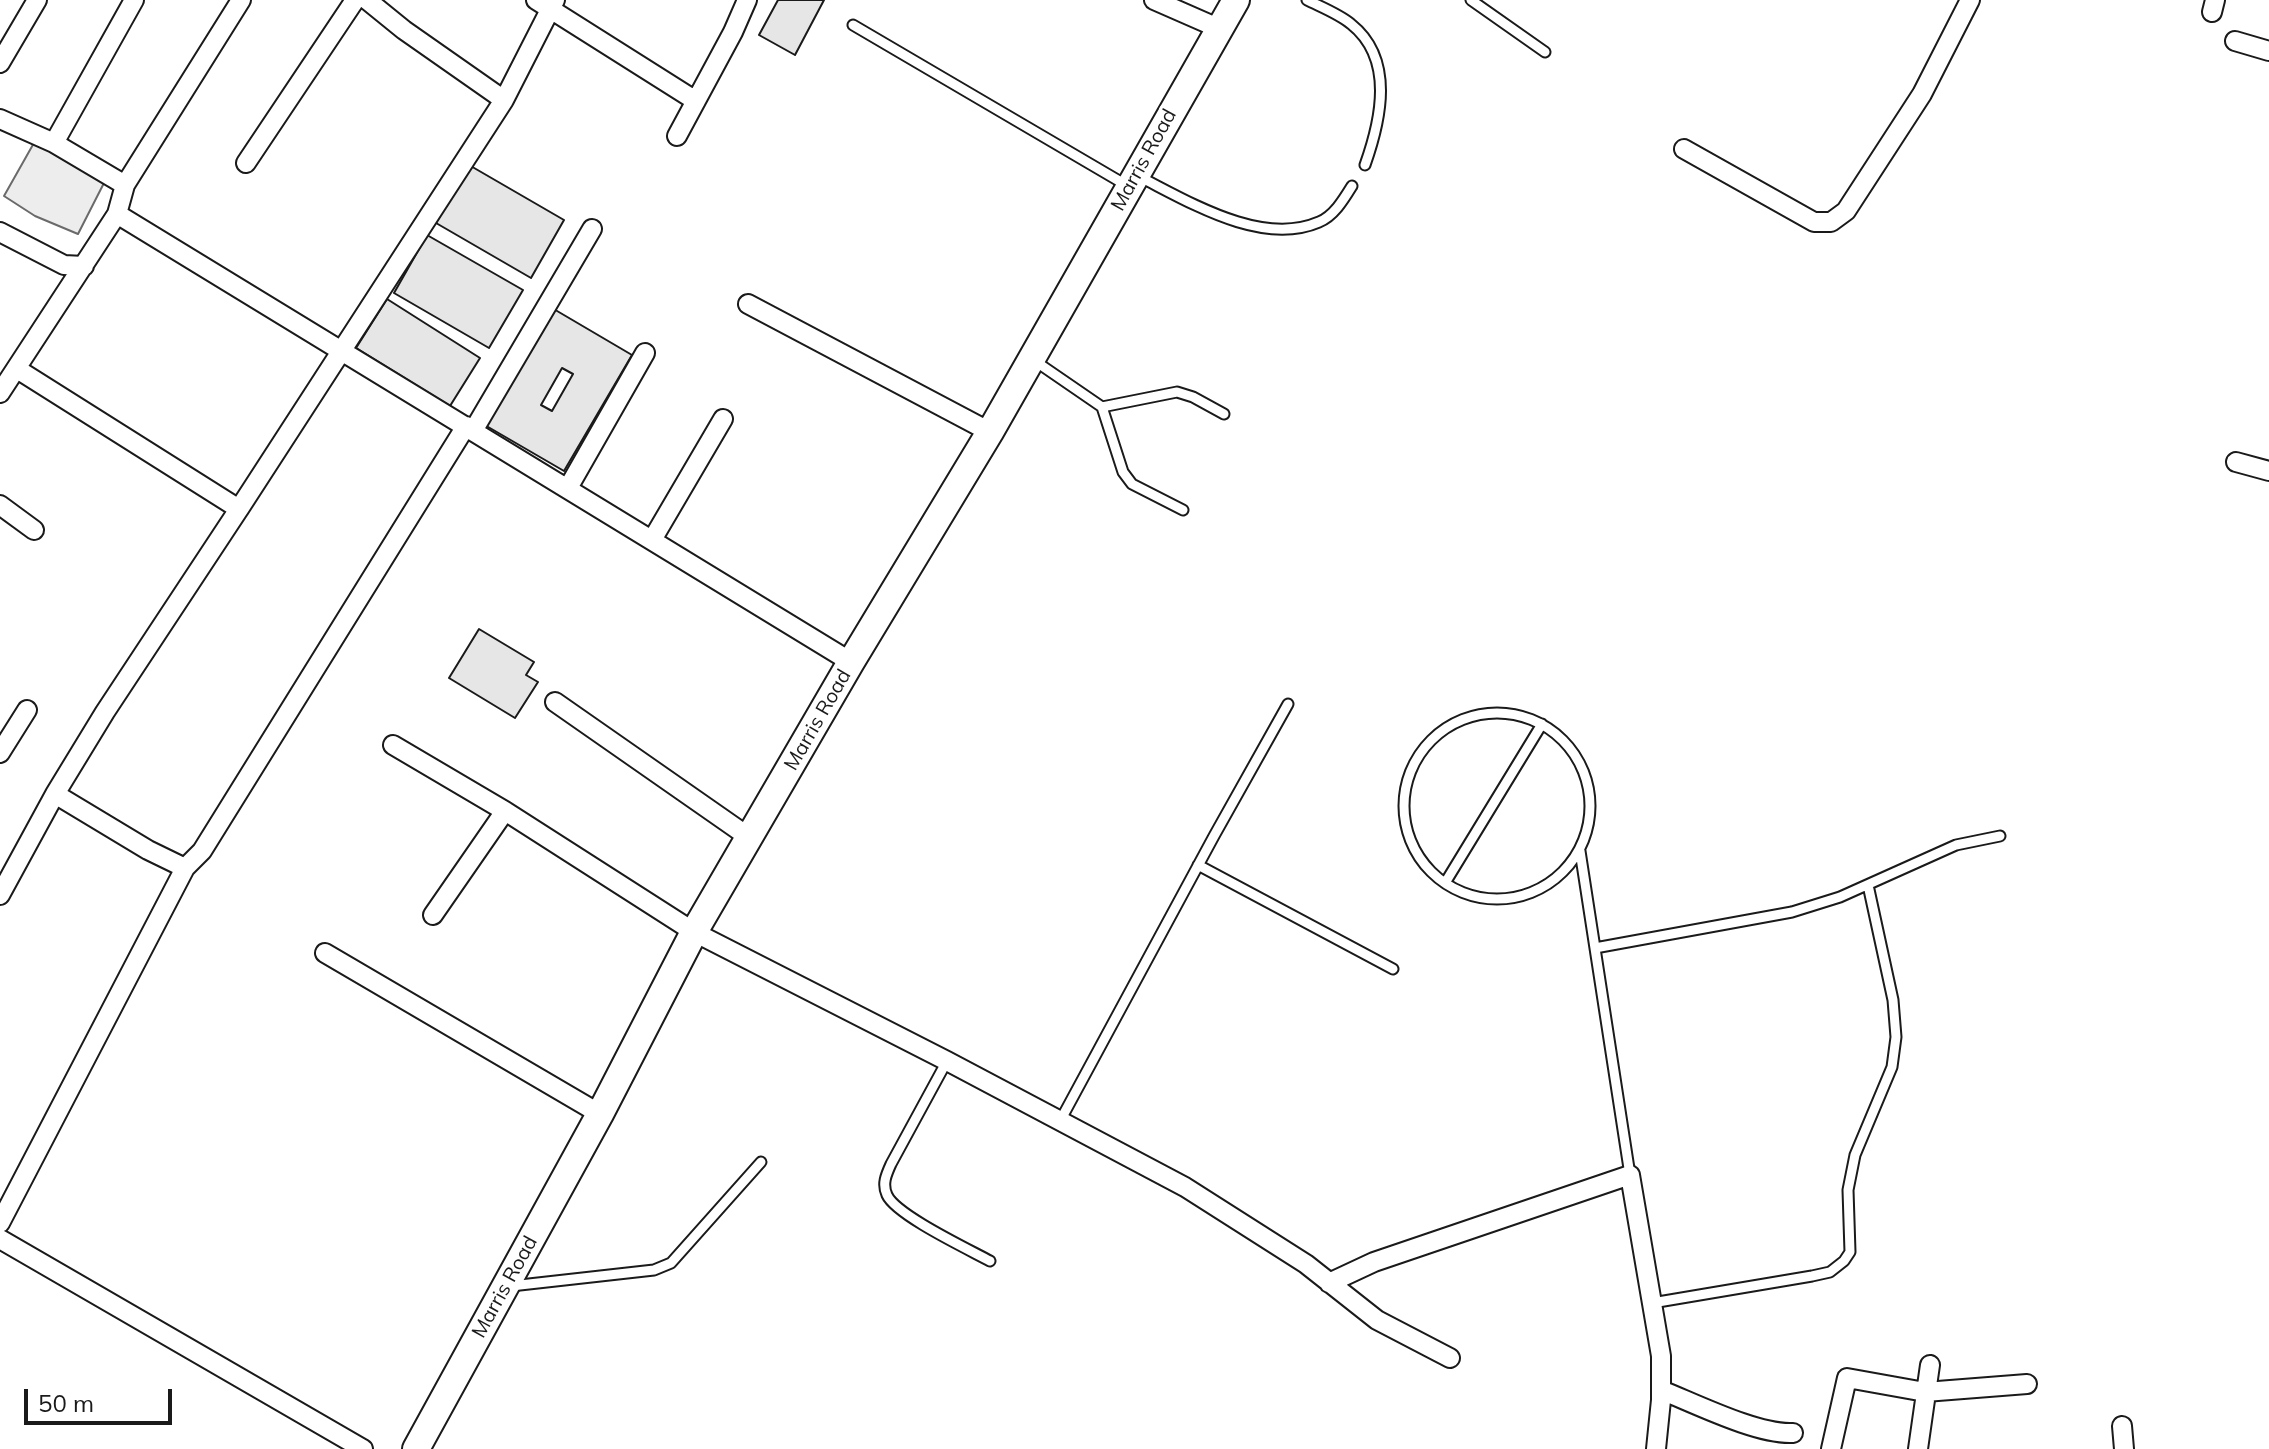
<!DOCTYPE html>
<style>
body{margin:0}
#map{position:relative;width:2269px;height:1449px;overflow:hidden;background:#fff;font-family:Mulish,sans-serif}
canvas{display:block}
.scale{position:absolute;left:24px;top:1389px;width:148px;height:36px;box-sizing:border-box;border:4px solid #1a1a1a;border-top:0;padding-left:10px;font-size:24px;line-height:28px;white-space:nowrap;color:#1a1a1a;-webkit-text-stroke:6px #fff;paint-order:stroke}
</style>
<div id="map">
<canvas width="2269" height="1449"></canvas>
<div class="scale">50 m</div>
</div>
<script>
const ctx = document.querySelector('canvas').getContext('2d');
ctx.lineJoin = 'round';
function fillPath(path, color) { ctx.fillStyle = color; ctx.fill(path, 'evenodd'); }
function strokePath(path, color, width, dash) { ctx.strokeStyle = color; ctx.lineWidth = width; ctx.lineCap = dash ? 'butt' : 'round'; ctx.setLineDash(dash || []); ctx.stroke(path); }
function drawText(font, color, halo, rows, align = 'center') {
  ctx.font = font + ' Mulish,sans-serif'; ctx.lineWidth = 6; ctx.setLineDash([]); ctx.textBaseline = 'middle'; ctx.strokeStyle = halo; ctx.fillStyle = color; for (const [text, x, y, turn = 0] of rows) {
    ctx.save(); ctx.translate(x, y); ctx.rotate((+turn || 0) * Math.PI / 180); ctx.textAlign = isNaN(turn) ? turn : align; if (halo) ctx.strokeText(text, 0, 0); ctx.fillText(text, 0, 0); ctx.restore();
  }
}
const built = new Path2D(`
 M39 134 105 181 78 234 35 216 4 196Z`);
fillPath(built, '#ededed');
strokePath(built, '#6a6a6a', 2);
const building = new Path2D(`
 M778 0H824L795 55 759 35Z
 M469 165 564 220 531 278 436 223Z
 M427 235 523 290 489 348 394 293Z
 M387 299 480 358 450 406 356 348Z
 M552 308 632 355 564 471 483 424ZM562 368 573 374 552 411 541 405Z
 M479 629 534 662 526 675 538 682 515 718 449 678Z`);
fillPath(building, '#e6e6e6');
strokePath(building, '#1a1a1a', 2);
const lane = new Path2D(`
 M1307 0C1321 7 1339 14 1351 24 1395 59 1381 120 1365 165
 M1471 0 1545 52
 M853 25 1126 185
 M1138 176C1188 201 1261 247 1319 222 1334 216 1344 199 1352 186
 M1035 361 1102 407 1123 472 1132 484 1183 510
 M1102 407 1177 392 1193 397 1224 414
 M1404 806a93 93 0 1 1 186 0a93 93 0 1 1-186 0Z
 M1580 851 1630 1175
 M1198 865 1393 969
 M1445 883 1542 724
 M1595 948 1792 912 1840 897 1956 845 2000 836
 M947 1061 891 1164C886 1175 882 1184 887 1195 896 1215 968 1249 990 1261
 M1060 1121 1214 836 1288 704
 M511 1286 654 1270 671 1263 761 1162
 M1652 1303 1812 1276 1830 1272 1844 1261 1850 1252 1848 1190 1855 1155 1892 1067 1896 1037 1893 1000 1868 885`);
const street = new Path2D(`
 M134 0 54 143 125 185 117 214 851 662
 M536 0 696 101
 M1154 0 1218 28
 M2212 12 2215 0
 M2235 41 2269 51
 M0 63 37 0
 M504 100 555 0
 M0 119 54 143
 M677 136 733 32 747 0
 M1684 149 1814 222H1831L1846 211 1922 94 1970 0
 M246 163 355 0
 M125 185 241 0
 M0 232 64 265 84 266
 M748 304 990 432
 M17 369 239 509 504 100 404 30 367 0
 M0 393 117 214
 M473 431 592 229
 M2236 462 2269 471
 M568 488 645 353
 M0 505 34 530
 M652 540 723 419
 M555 702 750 838
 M393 745 505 811 694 932 947 1061 1185 1187 1306 1264 1377 1320 1450 1358
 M0 753 27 710
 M55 794 148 850 185 868
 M0 895 55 794 105 712 239 509
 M433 915 505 811
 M325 953 600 1114
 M0 1223 185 868 202 851 466 426
 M0 1239 363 1449
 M1329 1283 1374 1262 1630 1175 1661 1356V1400L1656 1449
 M1661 1390C1696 1404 1758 1435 1793 1433
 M2122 1426 2124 1449
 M1831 1449 1847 1378 1925 1392 2027 1384
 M1918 1449 1930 1365`);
const secondary = new Path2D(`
 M416 1449 600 1114 694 932 851 662 990 432 1236 0`);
strokePath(lane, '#1a1a1a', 13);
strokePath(street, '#1a1a1a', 22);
strokePath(secondary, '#1a1a1a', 30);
strokePath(lane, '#fff', 9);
strokePath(street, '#fff', 18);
strokePath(secondary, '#fff', 26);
drawText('20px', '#1a1a1a', '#fff', [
 ["Marris Road",1144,160,-61],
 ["Marris Road",818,720,-60],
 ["Marris Road",505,1287,-61]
]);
</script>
